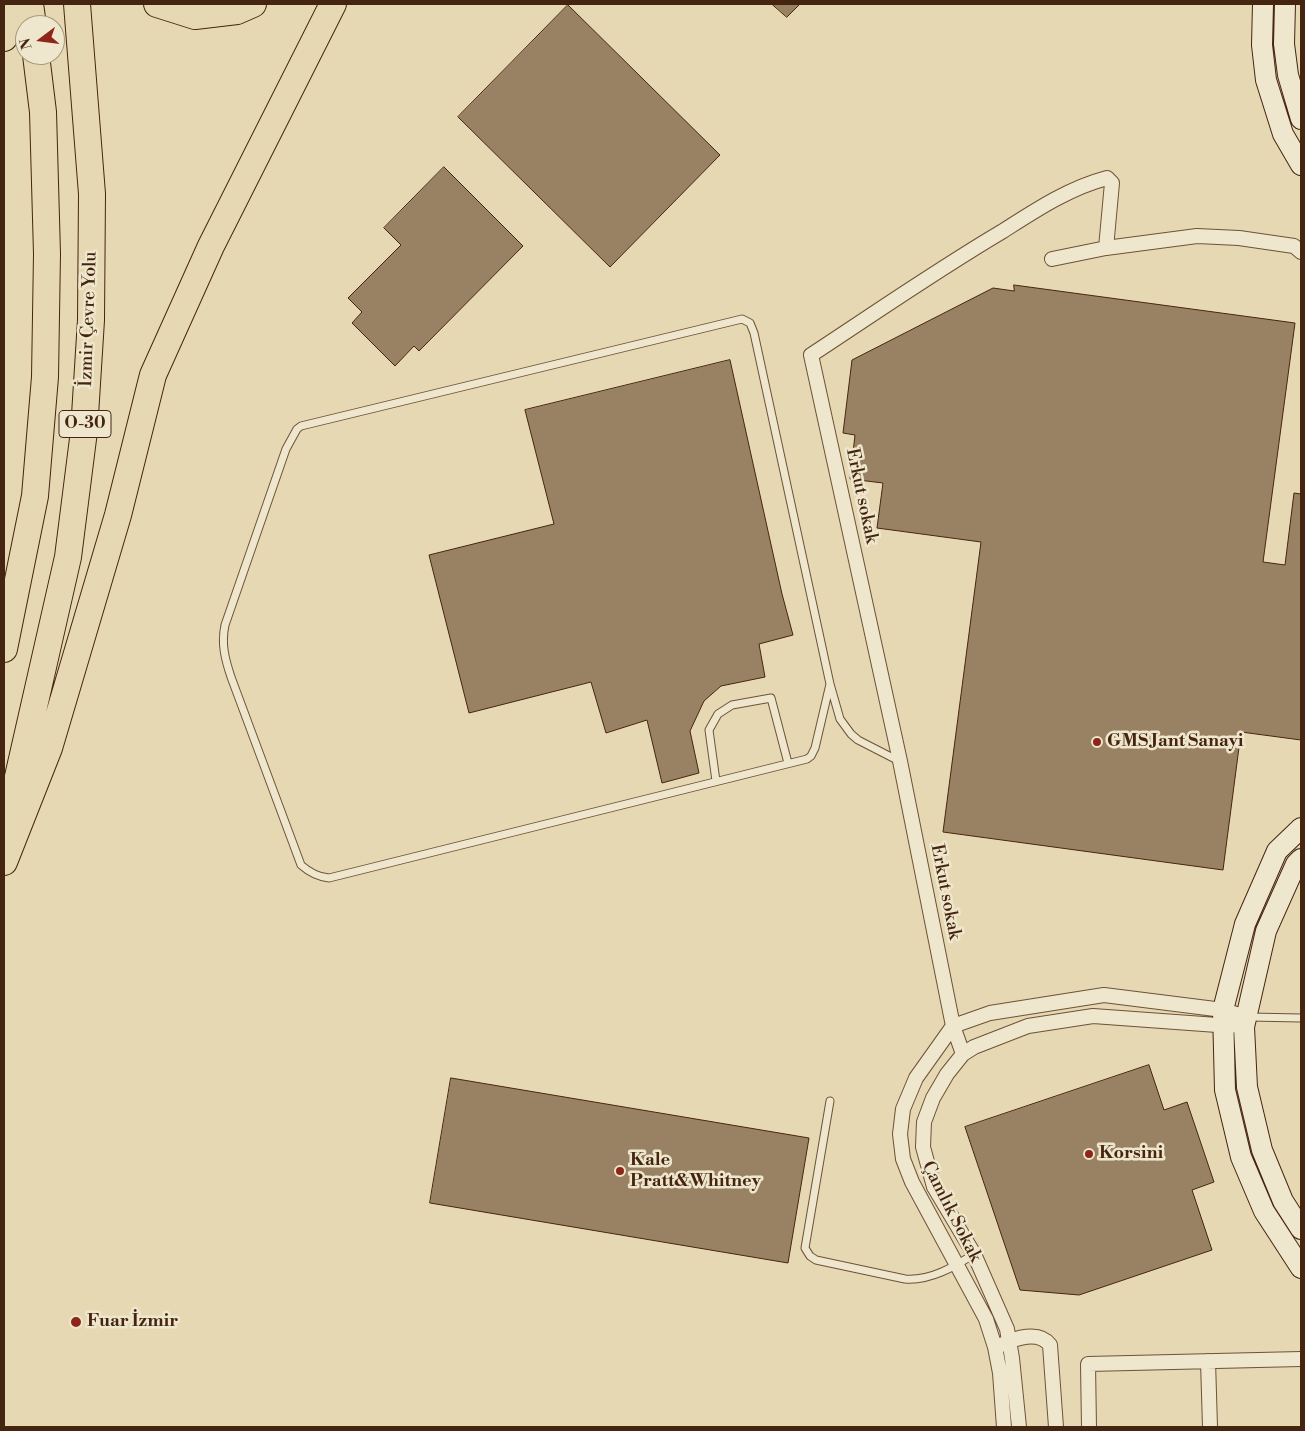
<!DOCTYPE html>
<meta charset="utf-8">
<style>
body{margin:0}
#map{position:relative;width:1305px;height:1431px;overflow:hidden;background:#e5d8b2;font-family:"Libre Bodoni",serif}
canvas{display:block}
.frame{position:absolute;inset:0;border:5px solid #462510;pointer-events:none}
.north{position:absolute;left:15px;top:15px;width:50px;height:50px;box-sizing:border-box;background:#eee6cd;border:1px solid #ab9981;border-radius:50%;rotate:255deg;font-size:14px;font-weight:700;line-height:20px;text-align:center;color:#462510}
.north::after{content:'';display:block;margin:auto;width:18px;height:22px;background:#8f2418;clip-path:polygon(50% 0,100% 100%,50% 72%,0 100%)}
</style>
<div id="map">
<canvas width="1305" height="1431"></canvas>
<div class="frame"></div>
<div class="north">N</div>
</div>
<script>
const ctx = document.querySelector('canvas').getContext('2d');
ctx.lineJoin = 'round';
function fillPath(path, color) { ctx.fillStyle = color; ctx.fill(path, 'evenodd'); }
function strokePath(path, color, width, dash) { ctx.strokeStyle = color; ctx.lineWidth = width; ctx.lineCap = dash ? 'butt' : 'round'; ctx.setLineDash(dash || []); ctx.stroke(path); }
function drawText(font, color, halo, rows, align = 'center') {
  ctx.font = font + ' "Libre Bodoni",serif'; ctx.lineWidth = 5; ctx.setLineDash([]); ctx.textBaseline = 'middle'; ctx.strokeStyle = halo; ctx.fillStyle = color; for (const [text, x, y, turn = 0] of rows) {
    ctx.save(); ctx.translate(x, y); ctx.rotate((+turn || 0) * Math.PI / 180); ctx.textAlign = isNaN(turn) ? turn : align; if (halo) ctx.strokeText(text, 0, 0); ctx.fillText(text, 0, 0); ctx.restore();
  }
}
const building = new Path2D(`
 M772 4H800L787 17Z
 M568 5 720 155 610 267 458 117Z
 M444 167 523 246 419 351 414 346 395 366 352 323 362 312 348 298 401 245 384 228Z
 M1014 285 1295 323 1263 562 1285 565 1294 493 1301 494V740L1241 732 1223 870 943 832 981 542 877 528 883 483 850 479 855 435 843 433 852 360 993 288 1014 291Z
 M730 360 782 594 793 635 759 644 765 677 721 686 704 701 690 731 699 773 662 783 647 720 606 733 591 682 469 713 429 555 554 524 525 410Z
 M1149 1065 1164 1110 1187 1102 1214 1182 1192 1190 1212 1250 1079 1295 1020 1290 965 1127Z
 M451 1078 809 1138 788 1263 430 1203Z`);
fillPath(building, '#998264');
strokePath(building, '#462510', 1);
const lane = new Path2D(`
 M830 684 815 748 811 756 807 759 329 878C318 877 310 873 301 865L231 677C225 659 221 644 225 625L286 449 297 429 301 426 742 319 750 323 754 333 830 684 840 719 851 734 858 740 899 761
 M716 781 709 730 718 714 732 705 771 698 788 763
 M1249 1017 1301 1018
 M830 1101 805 1248 810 1256 816 1260 905 1279C930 1281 954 1267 974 1254`);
const street = new Path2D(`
 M1052 259 1106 248 1197 236 1239 238 1294 246 1301 252
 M963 1054 953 1026 900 761 811 355C875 313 937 270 1003 231 1036 210 1069 188 1107 178L1112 183 1106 248
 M1001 1345C1015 1338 1039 1330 1050 1345L1056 1427
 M1208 1361 1210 1427
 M1004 1427 1000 1373 995 1347 986 1319 912 1182 903 1159 900 1134 903 1109 916 1078 953 1026 990 1013 1104 995 1223 1010 1246 1017
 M1019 1427 1012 1358 1007 1329 974 1254 934 1187 923 1147 924 1122 933 1098 947 1074 963 1054 974 1047 1028 1026 1093 1016 1231 1026
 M1089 1427 1088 1364 1301 1359`);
const secondary = new Path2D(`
 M1263 4 1262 45 1266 80 1283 134 1301 165
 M1285 4 1284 44 1288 75 1301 119
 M1301 828 1277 851 1245 924 1223 1010 1225 1090 1241 1157 1264 1211 1301 1268
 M1301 859 1296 864 1266 931 1244 1027 1247 1087 1262 1150 1283 1201 1301 1229`);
const highway = new Path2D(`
 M30 4 33 25
 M157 4 195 16 237 11 253 4
 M4 38 15 9V4
 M4 649 35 496 45 377 47 254 43 112 36 55
 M10 812 68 557 84 431 91 320 92 194 77 4
 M4 862 49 748 118 515 153 375 211 246 333 4`);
strokePath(lane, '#6e5238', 9);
strokePath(street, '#6e5238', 16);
strokePath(secondary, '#462510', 22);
strokePath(highway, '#462510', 28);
strokePath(lane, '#eee6cd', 7);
strokePath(street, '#eee6cd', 14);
strokePath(secondary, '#eee6cd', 20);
strokePath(highway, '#e5d8b2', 26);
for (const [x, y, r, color] of [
 [1097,742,5,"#8f2418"],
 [1089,1154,5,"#8f2418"],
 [620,1171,5,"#8f2418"],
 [76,1322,6,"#8f2418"]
]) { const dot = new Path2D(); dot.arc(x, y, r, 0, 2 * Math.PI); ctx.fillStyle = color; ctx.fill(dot); strokePath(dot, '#eee6cd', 2); }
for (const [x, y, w] of [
 [85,424,52]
]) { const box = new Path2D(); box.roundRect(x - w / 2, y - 13.5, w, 27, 4); ctx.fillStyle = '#eee6cd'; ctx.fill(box); strokePath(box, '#462510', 1); }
drawText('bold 16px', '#462510', null, [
 ["O-30",85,424]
]);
drawText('18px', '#462510', '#eee6cd', [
 ["İzmir Çevre Yolu",89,319,-88],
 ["Erkut sokak",861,496,78],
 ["Erkut sokak",945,892,79],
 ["Çamlık Sokak",951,1212,63]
]);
drawText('bold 18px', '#462510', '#eee6cd', [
 ["GMS Jant Sanayi",1107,742],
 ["Korsini",1099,1154],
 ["Kale",630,1161],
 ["Pratt&Whitney",630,1182],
 ["Fuar İzmir",87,1322]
], 'left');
</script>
